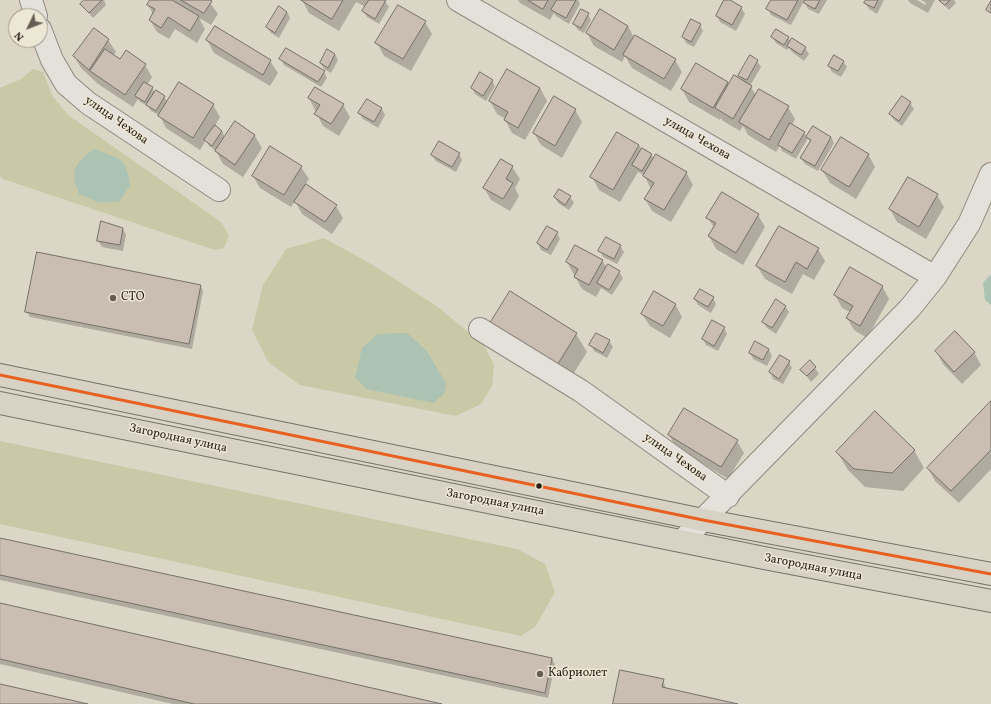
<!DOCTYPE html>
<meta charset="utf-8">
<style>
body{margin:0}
#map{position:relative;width:991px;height:704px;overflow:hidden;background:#dcd6c6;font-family:Vollkorn,serif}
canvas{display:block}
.north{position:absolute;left:8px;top:8px;width:40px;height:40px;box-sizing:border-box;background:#ede7d5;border:1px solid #9e9689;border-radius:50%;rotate:227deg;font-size:11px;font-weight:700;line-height:16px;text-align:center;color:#271d16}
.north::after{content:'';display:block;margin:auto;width:14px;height:18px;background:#665e54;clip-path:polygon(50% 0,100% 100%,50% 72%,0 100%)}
</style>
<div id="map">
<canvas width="991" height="704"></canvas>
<div class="north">N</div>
</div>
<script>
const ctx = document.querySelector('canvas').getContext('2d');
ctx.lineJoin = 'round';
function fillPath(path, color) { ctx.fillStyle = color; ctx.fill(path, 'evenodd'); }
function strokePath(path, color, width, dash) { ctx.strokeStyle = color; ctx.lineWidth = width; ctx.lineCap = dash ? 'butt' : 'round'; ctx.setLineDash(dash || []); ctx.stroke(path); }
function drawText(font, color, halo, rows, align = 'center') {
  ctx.font = font + ' Vollkorn,serif'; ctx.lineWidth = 3; ctx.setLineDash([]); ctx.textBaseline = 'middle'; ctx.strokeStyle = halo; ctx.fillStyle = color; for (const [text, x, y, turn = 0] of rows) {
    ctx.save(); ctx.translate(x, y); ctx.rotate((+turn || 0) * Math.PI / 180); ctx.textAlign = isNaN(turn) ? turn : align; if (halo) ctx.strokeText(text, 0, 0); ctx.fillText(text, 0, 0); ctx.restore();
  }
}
fillPath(new Path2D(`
 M33 69 43 72 53 97 68 115 221 222 229 236 224 248 215 250 3 179 0 176V88L21 79Z
 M324 238 373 265 438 307 484 345 494 365 492 386 481 404 456 416 300 385 268 362 252 330 263 285 286 249Z
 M0 441 517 549 545 564 555 592 536 626 521 636 0 524Z`), '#c9c9a7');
fillPath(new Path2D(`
 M94 149C119 159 127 156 130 186L119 202H97L79 194C70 171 74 163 94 149Z
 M991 274V305L985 300 983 283Z
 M407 333 426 350 446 383 444 394 433 403 367 389 355 378 362 348 378 334Z`), '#acc3b4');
fillPath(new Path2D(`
 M86 0H104L106 5 93 18 81 4Z
 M151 0H208L218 14 211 25 199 18 205 29 197 43 175 29 169 39 157 32 150 20 153 14 148 5Z
 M302 0H384L389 7 379 24 367 17 363 11 366 7 356 2 339 31 309 13Z
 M518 0H578L580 4 569 24 556 16 554 13 550 20 520 3Z
 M725 0 741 8 745 14 736 31 720 22 717 16Z
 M772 0H827L819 14 808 9 804 1 791 25 771 15 768 9Z
 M867 0H884L877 14 869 9 865 3Z
 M908 0H917L925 5 926 3 921 0H935L928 13 910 3Z
 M939 0H954L956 3 949 10Z
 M287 12 290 18 279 38 271 33 267 27Z
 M588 14 591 20 584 33 578 30 574 24Z
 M425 22 432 34 411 71 384 56 377 43Z
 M700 25 703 31 694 47 686 43 683 37Z
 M628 26 634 38 675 60 682 72 671 91 632 68 625 56 622 62 594 46 587 33Z
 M215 27 270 61 278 73 270 86 214 53 207 40Z
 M772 37 788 38 791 42 805 48 809 54 804 61 792 52 789 48 787 50 776 43Z
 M108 40 116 52 113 56 120 60 145 65 152 77 147 85 152 88 155 93 164 96 167 102 213 105 220 117 215 126 222 131 225 138 235 123 255 136 262 148 243 177 223 164 216 151 209 146 206 140 200 150 166 128 159 115 151 111 148 106 140 102 138 99 133 107 98 84 81 68 74 56Z
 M335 54 338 60 331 73 324 69 321 63Z
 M281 59 324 72 327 78 321 87 284 65Z
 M757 61 761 67 750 86 756 95 788 107 795 119 792 125 804 132 807 138 813 127 831 137 834 143 818 171 805 164 801 158 810 142 808 138 796 159 782 151 780 146 776 152 748 135 743 126 740 131 723 121 721 118 720 120 689 102 682 89 728 83 729 86 743 81 739 76Z
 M843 61 847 67 841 77 832 72 829 66Z
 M492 80 495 86 486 101 475 94 472 88Z
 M540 88 547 101 525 140 512 133 505 120 506 119 497 114 490 101Z
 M309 98 343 105 350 117 339 136 323 126Z
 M367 100 382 109 385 115 378 128 363 119 359 113Z
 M910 103 914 109 902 126 894 120 890 114Z
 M575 110 582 122 562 158 541 145 534 133Z
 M639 145 642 151 651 155 654 159 686 172 693 185 671 222 652 211 645 199 651 189 644 175 638 172 620 202 599 190 592 177Z
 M270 148 301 167 309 179 305 185 336 206 343 218 332 234 302 214 295 201 291 207 260 188 253 176Z
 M459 154 462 160 456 172 436 161 432 155Z
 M868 154 875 167 856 199 830 183 822 170Z
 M512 167 520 179 515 188 519 196 510 211 491 200 484 188Z
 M937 195 944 207 926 239 897 222 890 209Z
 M555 197H570L574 203 569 210 558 203Z
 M758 215 765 227 743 265 716 249 709 236 714 228 708 218Z
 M123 229 126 235 123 251 102 247 98 241Z
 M557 233 560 239 551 255 541 250 538 243Z
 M620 246 624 252 617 264 603 257 600 251Z
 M818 249 825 261 814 280 803 274 792 294 765 279 757 266Z
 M602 260 607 268 619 272 623 278 612 295 601 288 596 297 582 289 567 262Z
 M200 285 203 291 192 349 30 317 26 311Z
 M882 286 889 299 867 338 854 330 847 318 850 312 842 308 835 295Z
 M713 298 716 304 711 313 698 305 695 299Z
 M675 304 682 317 670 338 650 326 642 314Z
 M785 306 789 312 776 334 767 328 763 322Z
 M490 325 576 334 587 352 567 384Z
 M724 328 727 334 718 351 706 345 703 339Z
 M596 334 609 341 613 347 607 358 594 351 591 344Z
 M769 350 772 356 767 366 753 359 750 353Z
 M936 351 974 352 981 365 962 384 943 364Z
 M789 362 792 368 783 384 773 379 770 372Z
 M815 368 819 374 811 382 802 370Z
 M991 403V469L959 503 935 481 928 468Z
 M669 435 737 441 744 453 728 479 676 447Z
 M914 450 924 468 903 491 865 487 848 470 837 452Z
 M0 539 552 658 555 665 548 698 0 580Z
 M0 604 437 704H173L0 664Z
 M663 680 666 689 733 704H614Z`), '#0003');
const building = new Path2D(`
 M84 0H102L89 13 80 4Z
 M150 0H172L199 16 190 31 168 17 161 28 149 20 155 9 147 5Z
 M181 0H210L212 1 204 13Z
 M301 0H343L332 19Z
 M369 0H386L375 19 362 11Z
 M528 0H548L543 9Z
 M557 0H576L566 18 551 10Z
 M724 0H730L742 7 732 25 716 16Z
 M771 0H798L787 20 766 9Z
 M805 0H820L815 9 804 3Z
 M866 0H878L874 8 864 3Z
 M939 0H950L945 5Z
 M991 1V13L986 10Z
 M398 5 426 21 403 59 375 43Z
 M279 6 287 12 275 33 266 27Z
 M581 9 589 13 581 28 573 24Z
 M600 9 628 26 614 50 586 33Z
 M691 19 701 24 691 42 682 37Z
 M215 26 271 60 263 75 206 40Z
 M94 28 109 39 89 70 73 56Z
 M776 29 789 37 784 45 771 37Z
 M635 35 676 59 664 79 623 55Z
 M792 38 806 47 801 55 787 46Z
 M286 48 325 71 318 82 279 59Z
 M105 49 120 59 126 50 146 64 125 95 90 71Z
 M327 49 335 54 328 68 320 63Z
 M750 55 758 60 747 80 738 76Z
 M834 55 844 61 838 71 828 66Z
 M696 63 728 82 713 108 681 89Z
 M507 69 540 88 518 128 504 120 508 112 489 101Z
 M480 72 493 80 483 96 471 88Z
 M734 75 752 86 733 119 715 108Z
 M144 82 153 87 145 102 135 96Z
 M179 82 214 104 193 138 158 116Z
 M315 87 344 104 331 124 314 114 320 105 308 98Z
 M759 89 789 106 769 140 739 122Z
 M156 90 165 96 156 111 146 105Z
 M554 96 576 109 555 146 533 133Z
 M902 96 911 102 899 121 889 114Z
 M367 99 382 108 374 122 358 113Z
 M235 121 255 135 235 165 215 151Z
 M790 123 805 132 792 153 778 145Z
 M215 125 222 131 212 146 204 140Z
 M813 126 831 137 815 166 800 158 811 140 806 137Z
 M617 132 639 145 613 190 590 177Z
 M841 137 869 154 849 187 821 170Z
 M439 141 460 153 452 167 431 155Z
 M270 146 302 166 284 195 252 176Z
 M642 148 652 154 642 171 632 165Z
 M656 154 687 172 664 210 644 199 654 183 643 176Z
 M501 159 513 166 506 179 513 183 503 199 483 188Z
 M908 177 938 194 919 227 889 209Z
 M306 184 337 205 325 222 294 202Z
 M559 189 571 196 565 205 554 197Z
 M722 192 759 214 736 253 708 236 716 223 706 218Z
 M101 221 123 228 120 245 97 241Z
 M547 226 558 232 547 250 537 243Z
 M779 226 819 248 807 269 796 262 785 282 756 266Z
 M606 237 621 245 614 259 598 251Z
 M575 245 603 260 589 285 574 277 578 269 566 262Z
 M37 252 201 285 189 344 25 312Z
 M608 264 620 271 609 290 597 283Z
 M850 267 883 286 860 326 846 318 853 306 834 295Z
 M700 289 714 297 708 307 694 299Z
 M510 291 577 333 556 367 489 325Z
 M654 291 676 304 663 326 641 314Z
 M776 299 786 306 772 328 762 322Z
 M712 320 725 327 714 346 702 339Z
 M955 331 975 352 954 372 935 351Z
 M596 333 610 340 603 353 589 345Z
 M755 341 769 349 763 360 749 353Z
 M780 355 790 361 779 379 769 372Z
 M810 360 816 367 807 376 800 370Z
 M991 401V450L951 491 927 468Z
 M684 408 738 440 721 467 668 435Z
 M875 411 915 450 892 473 854 469 836 452Z
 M0 538 552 658 545 693 0 575Z
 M0 603 442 704H194L0 659Z
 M620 670 664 679 662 687 738 704H613Z
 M0 684 88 704H0Z`);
fillPath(building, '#cabdb1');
strokePath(building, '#757168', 1);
const minor = new Path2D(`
 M31 0 36 16
 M458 0 935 277
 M40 29 52 60 66 84 88 103 219 190
 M480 329 581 391 728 496
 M682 541 910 308 935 277 969 224 991 174`);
const highway = new Path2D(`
 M0 375 703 520 991 574
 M0 403 764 558 991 601`);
strokePath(minor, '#8e8a80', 24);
strokePath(highway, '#757168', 24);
strokePath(minor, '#e4e1da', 22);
strokePath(highway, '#d8d2c5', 22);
strokePath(new Path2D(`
 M0 375 703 520 991 574`), '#e86121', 3);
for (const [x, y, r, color] of [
 [113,298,4,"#665e54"],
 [539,486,3.5,"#271d16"],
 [540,674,4,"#665e54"]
]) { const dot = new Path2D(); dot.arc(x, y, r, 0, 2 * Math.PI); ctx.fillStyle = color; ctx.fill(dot); strokePath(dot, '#ede7d5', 1.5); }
drawText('12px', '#271d16', '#ede7d5', [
 ["улица Чехова",116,121,35],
 ["улица Чехова",697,139,30],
 ["Загородная улица",178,439,12],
 ["улица Чехова",675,458,35],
 ["Загородная улица",495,503,11],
 ["Загородная улица",813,568,11]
]);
drawText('12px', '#271d16', '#ede7d5', [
 ["СТО",121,298],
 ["Кабриолет",548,674]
], 'left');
</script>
